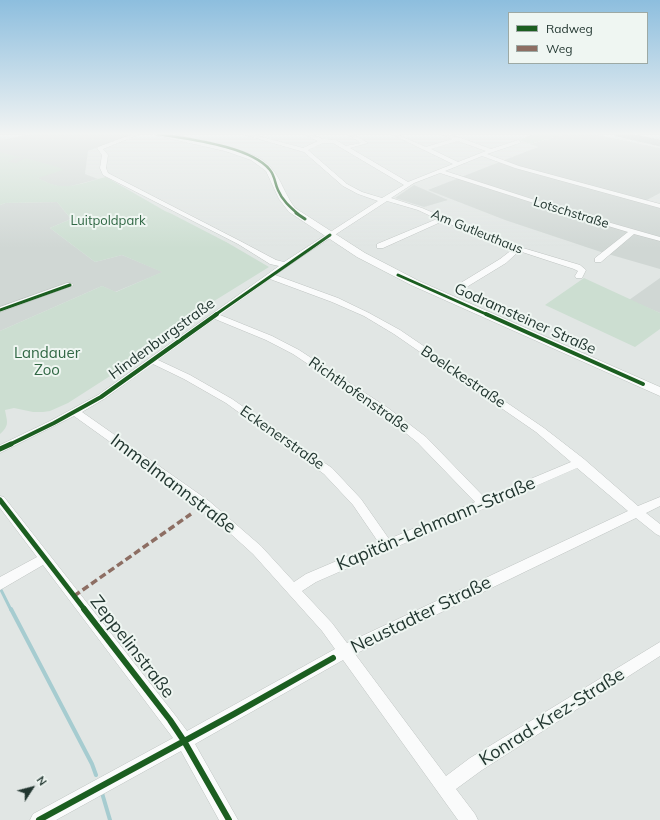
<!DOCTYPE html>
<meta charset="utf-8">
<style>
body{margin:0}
#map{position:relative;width:660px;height:820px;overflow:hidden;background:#e1e6e4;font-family:Mulish,sans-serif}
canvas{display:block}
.legend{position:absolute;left:508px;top:12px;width:140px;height:52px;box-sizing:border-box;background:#eff6f2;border:1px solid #9da9a4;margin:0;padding:5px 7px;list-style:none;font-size:12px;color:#223630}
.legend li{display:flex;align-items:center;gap:8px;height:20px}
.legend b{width:20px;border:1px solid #9da9a4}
.north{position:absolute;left:12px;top:768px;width:40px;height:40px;-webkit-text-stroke:3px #eff6f2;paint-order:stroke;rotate:54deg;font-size:11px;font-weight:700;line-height:16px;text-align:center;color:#223630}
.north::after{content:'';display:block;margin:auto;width:14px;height:18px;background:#223630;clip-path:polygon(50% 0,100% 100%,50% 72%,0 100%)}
</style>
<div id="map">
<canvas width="660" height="820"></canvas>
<ul class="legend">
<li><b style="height:5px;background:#1b5e20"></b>Radweg</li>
<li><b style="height:5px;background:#8d6e63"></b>Weg</li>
</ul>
<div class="north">N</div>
</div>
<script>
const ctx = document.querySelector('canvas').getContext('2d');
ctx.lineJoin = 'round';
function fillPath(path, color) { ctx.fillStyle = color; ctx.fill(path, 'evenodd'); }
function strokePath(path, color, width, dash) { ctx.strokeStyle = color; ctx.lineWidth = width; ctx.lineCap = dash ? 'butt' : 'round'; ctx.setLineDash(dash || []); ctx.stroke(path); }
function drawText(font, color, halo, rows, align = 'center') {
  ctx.font = font + ' Mulish,sans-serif'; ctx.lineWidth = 4; ctx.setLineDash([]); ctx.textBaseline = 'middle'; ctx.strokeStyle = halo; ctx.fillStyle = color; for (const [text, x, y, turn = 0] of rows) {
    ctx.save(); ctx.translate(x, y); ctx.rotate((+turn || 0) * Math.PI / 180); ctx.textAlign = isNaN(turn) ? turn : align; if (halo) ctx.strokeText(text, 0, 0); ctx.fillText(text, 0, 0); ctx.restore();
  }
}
fillPath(new Path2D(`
 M31 134H132L88 151 85 174 98 179 64 188 50 184 37 178 0 176V140Z
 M566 134H594L660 148V193L645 201 660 205V269L601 252 505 220 428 190 538 147 530 144Z
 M414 185 448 200 424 207 395 198Z
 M57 202 71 219 50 228 95 262 122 255 163 272 115 292 102 286 0 331V205L5 203Z
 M660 278V313L629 300Z`), '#d0d7d4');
fillPath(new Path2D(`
 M534 134H566L530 144 519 140Z
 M0 152 23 158H15L8 162 16 163 25 158 61 168 63 170 38 178C65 193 77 184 106 177L165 211 172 214 228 243 269 267 206 306 203 310 160 341 139 349 121 369 68 403 50 411 43 412H33L14 408 5 410C7 422 10 425 0 434V331L102 286 116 292 162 272 122 255 95 262 50 228 71 219 57 202 5 203 0 205Z
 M584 278 660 313V329L635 347 545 305Z`), '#ccded1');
strokePath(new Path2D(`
 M0 588 11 610`), '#a6ccd0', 3);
strokePath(new Path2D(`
 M11 609 92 764 96 775
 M102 793 110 820`), '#a6ccd0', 4);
const street = new Path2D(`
 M133 134H140L103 149 108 155 106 168 108 173 242 242 276 260 284 262 378 201 358 194 343 186 304 152 245 135V134H251L303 148 318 141 304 134H310L323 139 336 140 346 146 361 143 347 134H353L368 143 350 148 408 182 453 164 391 134H396L426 147 452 139 440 134H446L461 138 491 149 518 140 520 141V143L487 154 519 166 660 204V208L515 168 482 156 445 171 569 211 660 237V241L634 234 601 262H595V258L628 232 565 213 440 173 414 183 391 198 422 208 496 240 580 265 586 270 582 278H576L575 276 578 271 574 269 519 251 506 263 465 288H459V284L500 259 513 249 492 242 443 221 383 248H377V244L437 219 418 210 387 201 310 251 275 275 338 298 369 313 400 330 544 428 584 459 638 506 660 497V506L646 513 660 524V536L656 534 636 518 355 654 446 776 470 758 660 642V656L482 770 456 789 475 814 478 820H458L343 660 195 744 238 820H219L181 751 56 820H30L33 814 173 738 43 565 0 590V577L37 557 0 508V496L4 497 175 715 187 731 335 649 322 631 253 554 201 507 74 416 0 453V445L50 421 98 395 279 266 270 264 238 244 103 175 100 168 102 155 97 148 98 147ZM458 141 486 151 458 162 431 149ZM323 143H333L404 185 382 198 362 192 347 184 308 150ZM270 279 332 302 364 316 394 334 536 432 571 462 485 498 426 437 388 408 299 350 272 336 220 315ZM215 319 266 340 293 354 380 412 418 443 475 502 389 539 361 499 332 468 232 399 190 375 158 360ZM153 364 184 379 226 403 324 474 353 505 379 543 306 574 294 582 261 546 209 501 82 412 104 399ZM577 468 628 511 347 643 332 623 302 591 316 582Z
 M67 283H70L74 285 0 312V307Z`);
const secondary = new Path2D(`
 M154 134C174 132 236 147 255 156 261 158 268 164 272 169 281 179 285 195 295 208L365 253 419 281 660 387V396L411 285 357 257 289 212 279 199 266 171 251 160 225 151 158 136Z`);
const highway = new Path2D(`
 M614 134H630L660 140V146L616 136Z`);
strokePath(street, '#bec3c1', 1);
strokePath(secondary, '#bec4c1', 1);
strokePath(highway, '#bcc3c0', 1);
fillPath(street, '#fafbfb');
fillPath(secondary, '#fafbfb');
fillPath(highway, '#bac0bf');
strokePath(new Path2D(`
 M74 596 191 514`), '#8d6e63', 3.5, [7, 3.5]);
strokePath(new Path2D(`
 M158 134C187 139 251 146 270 170 275 176 275 184 278 190 282 200 290 207 298 214`), '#1b5e20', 2.5);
strokePath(new Path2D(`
 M296 213 305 219
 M398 275 488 315
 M0 310 70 285
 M215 315 330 235`), '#1b5e20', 3);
strokePath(new Path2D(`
 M486 314 643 384
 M9 445 54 423 101 397 217 314`), '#1b5e20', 4);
strokePath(new Path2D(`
 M0 449 11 444
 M0 500 85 610`), '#1b5e20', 5);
strokePath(new Path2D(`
 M84 609 170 720 184 741 229 820
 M39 820 234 714 333 658`), '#1b5e20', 6);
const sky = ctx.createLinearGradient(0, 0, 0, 248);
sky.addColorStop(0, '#8dbede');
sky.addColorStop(0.54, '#f2f4f3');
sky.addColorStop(1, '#f2f4f300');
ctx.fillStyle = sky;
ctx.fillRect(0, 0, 660, 248);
drawText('13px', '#223630', '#eff6f2', [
 ["Lotschstraße",571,213,17],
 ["Am Gutleuthaus",477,232,22]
]);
drawText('13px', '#316845', '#eff6f2', [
 ["Luitpoldpark",108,221]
]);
drawText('15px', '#223630', '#eff6f2', [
 ["Godramsteiner Straße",525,319,24],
 ["Hindenburgstraße",162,339,-36],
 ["Boelckestraße",463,377,34],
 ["Richthofenstraße",359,395,35],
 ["Eckenerstraße",282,438,35]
]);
drawText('15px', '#316845', '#eff6f2', [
 ["Landauer",47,353],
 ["Zoo",47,370]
]);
drawText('18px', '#223630', '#eff6f2', [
 ["Immelmannstraße",173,484,37],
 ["Kapitän-Lehmann-Straße",436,524,-23],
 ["Neustadter Straße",421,615,-26],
 ["Zeppelinstraße",132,647,52],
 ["Konrad-Krez-Straße",552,717,-32]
]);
</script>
